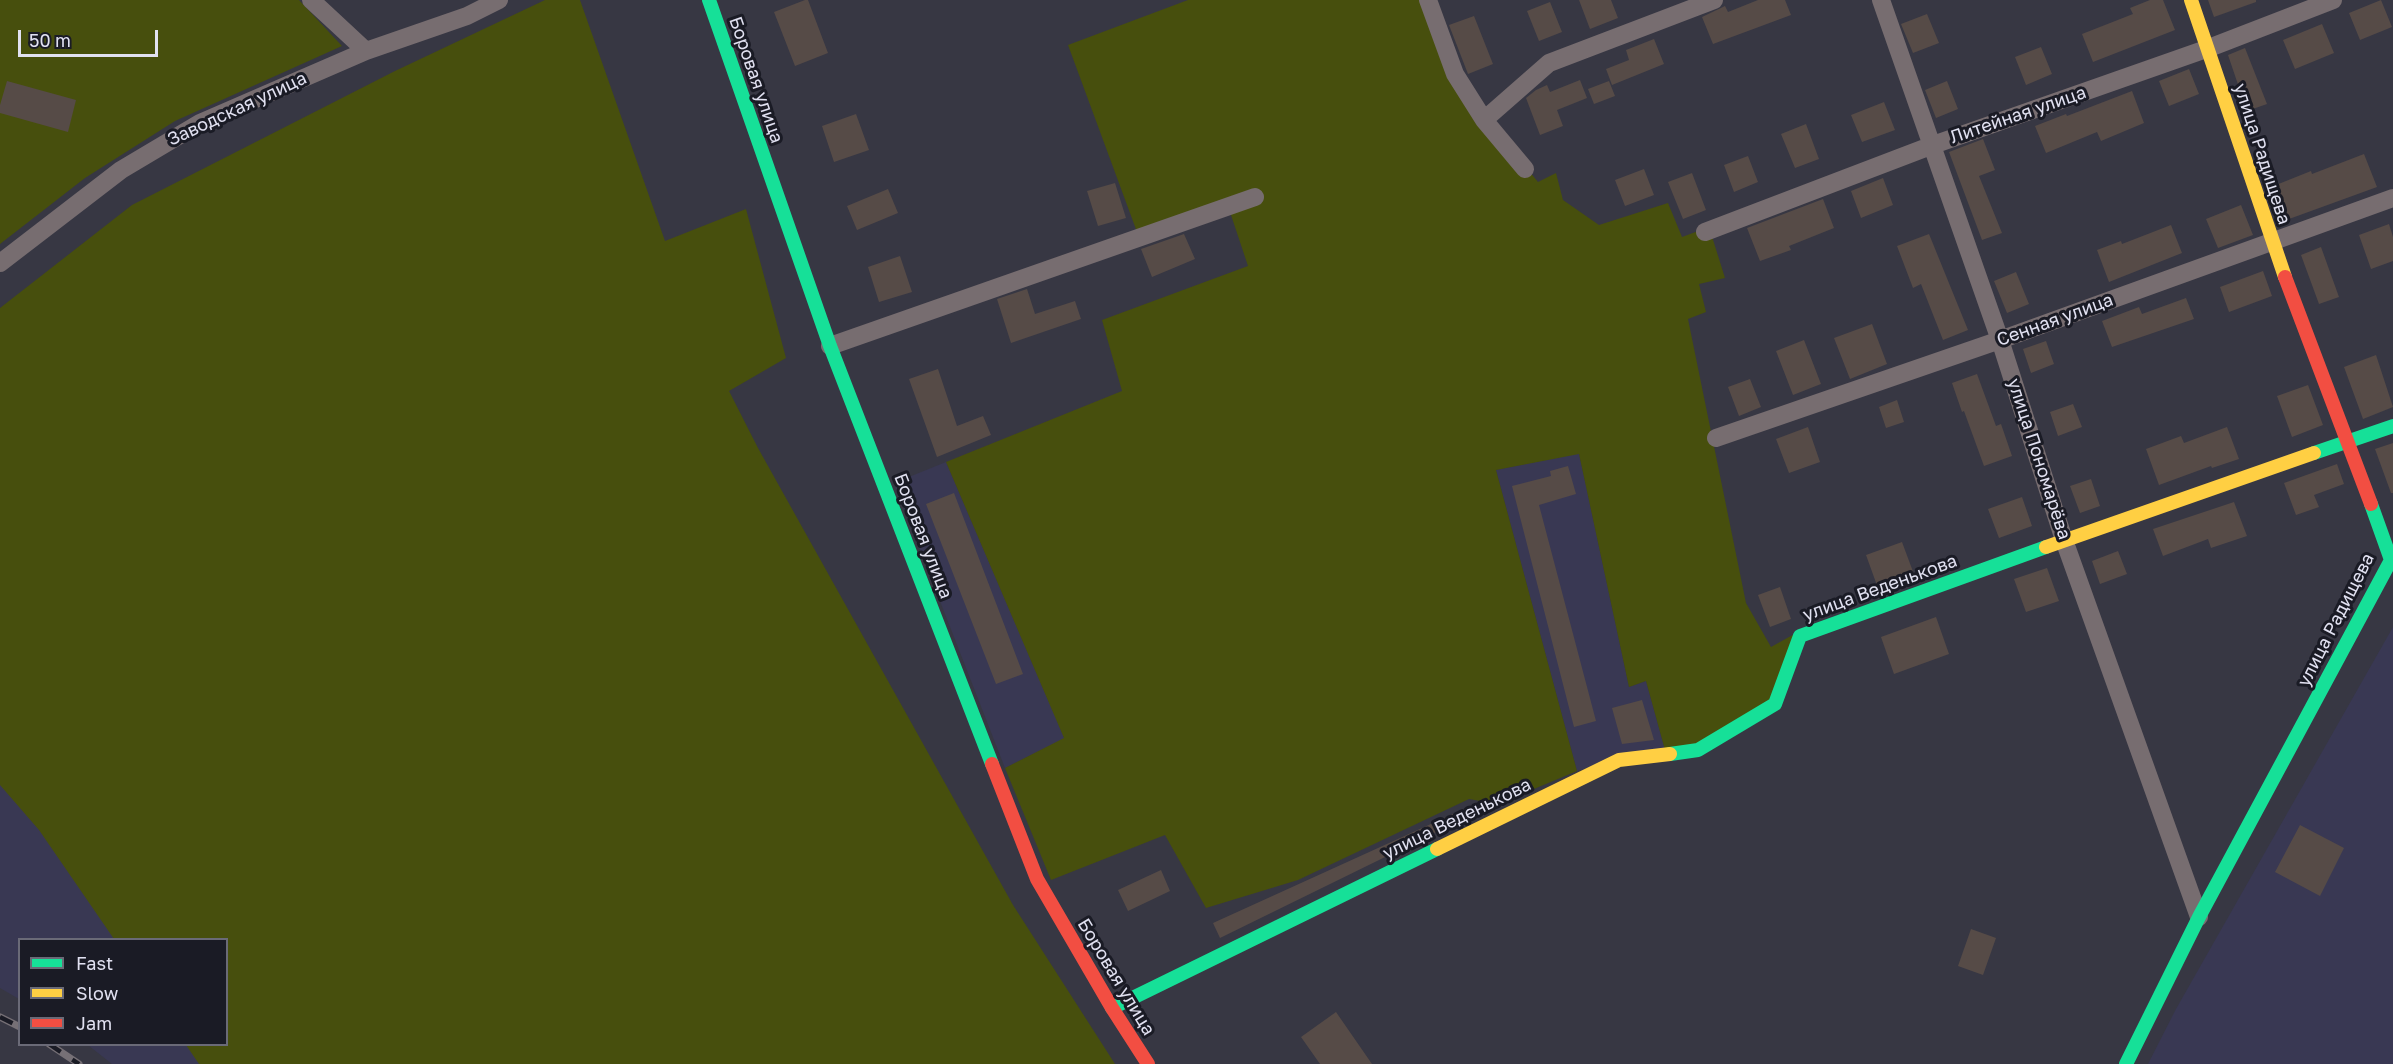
<!DOCTYPE html>
<meta charset="utf-8">
<style>
body{margin:0}
#map{position:relative;width:2393px;height:1064px;overflow:hidden;background:#373743;font-family:"Golos Text",sans-serif}
canvas{display:block}
.legend{position:absolute;left:18px;top:938px;width:210px;height:108px;box-sizing:border-box;background:#1a1b25;border:2px solid #6a6a77;margin:0;padding:8px 10px;list-style:none;font-size:18px;color:#e1e1f1}
.legend li{display:flex;align-items:center;gap:12px;height:30px}
.legend b{width:30px;border:2px solid #6a6a77}
.scale{position:absolute;left:18px;top:30px;width:140px;height:27px;box-sizing:border-box;border:3px solid #e1e1f1;border-top:0;padding-left:8px;font-size:18px;line-height:21px;white-space:nowrap;color:#e1e1f1;-webkit-text-stroke:4px #1a1b25;paint-order:stroke}
</style>
<div id="map">
<canvas width="2393" height="1064"></canvas>
<ul class="legend">
<li><b style="height:8px;background:#16e098"></b>Fast</li>
<li><b style="height:8px;background:#ffcf43"></b>Slow</li>
<li><b style="height:8px;background:#f24e42"></b>Jam</li>
</ul>
<div class="scale">50 m</div>
</div>
<script>
const ctx = document.querySelector('canvas').getContext('2d');
ctx.lineJoin = 'round';
function fillPath(path, color) { ctx.fillStyle = color; ctx.fill(path, 'evenodd'); }
function strokePath(path, color, width, dash) { ctx.strokeStyle = color; ctx.lineWidth = width; ctx.lineCap = dash ? 'butt' : 'round'; ctx.setLineDash(dash || []); ctx.stroke(path); }
function drawText(font, color, halo, rows, align = 'center') {
  ctx.font = font + ' "Golos Text",sans-serif'; ctx.lineWidth = 6; ctx.setLineDash([]); ctx.textBaseline = 'middle'; ctx.strokeStyle = halo; ctx.fillStyle = color; for (const [text, x, y, turn = 0] of rows) {
    ctx.save(); ctx.translate(x, y); ctx.rotate((+turn || 0) * Math.PI / 180); ctx.textAlign = isNaN(turn) ? turn : align; if (halo) ctx.strokeText(text, 0, 0); ctx.fillText(text, 0, 0); ctx.restore();
  }
}
fillPath(new Path2D(`
 M1579 453 1629 687 1646 681 1665 750 1577 771 1496 470Z
 M946 462 1065 739 1005 768 894 483Z
 M2393 627V1064H2148L2176 1009Z
 M0 780 126 939 20 940 19 999 0 988Z
 M88 1045H210L225 1064H112Z`), '#393853');
fillPath(new Path2D(`
 M0 0H299L342 46 175 121 85 178 0 244Z
 M545 0H580L665 241 746 209 786 358 729 391 758 448 1013 905 1115 1064H199L186 1045 226 1044V940L114 939 39 830 0 785V308L132 205 395 71Z
 M1188 0H1423L1450 74 1538 182 1556 173 1563 200 1599 225 1668 203 1682 237 1709 227 1725 278 1699 284 1706 312 1688 319 1746 603 1771 647 1798 632 1770 701 1699 743 1665 750 1646 681 1629 687 1579 454 1496 470 1577 771 1498 804 1469 799 1298 880 1206 908 1165 835 1051 880 1005 768 1064 738 946 462 1122 391 1102 320 1248 266 1229 209 1137 232 1068 45Z`), '#474f0d');
fillPath(new Path2D(`
 M805 0H808L828 53 795 66 774 12Z
 M1579 0H1611L1618 18 1590 29Z
 M1758 0H1785L1791 15 1713 44 1702 17 1725 6 1728 12Z
 M2150 0H2163L2175 30 2093 62 2082 34 2133 14 2130 8Z
 M2208 0H2256V2L2214 17Z
 M2381 0 2392 27 2360 40 2349 13Z
 M1550 2 1562 32 1539 41 1527 11Z
 M1927 14 1939 43 1913 53 1901 24Z
 M1474 16 1493 64 1468 74 1449 25Z
 M2322 24 2334 53 2295 69 2283 40Z
 M1654 39 1664 64 1612 85 1606 69 1629 60 1626 50Z
 M2041 47 2052 74 2026 85 2015 57Z
 M2245 48 2267 104 2247 111 2228 55Z
 M2189 69 2199 94 2169 106 2159 81Z
 M1580 80 1587 98 1557 110 1563 126 1540 135 1526 98 1536 90 1547 85 1550 92Z
 M7 81 76 100 68 132 0 113V105Z
 M1609 81 1615 96 1594 104 1588 89Z
 M1947 81 1958 109 1936 118 1925 90Z
 M2132 91 2144 123 2101 141 2097 132 2046 153 2035 126 2066 114 2067 116Z
 M1884 102 1895 130 1862 142 1851 115Z
 M856 114 869 150 834 162 822 126Z
 M1806 124 1819 159 1795 168 1781 134Z
 M1983 139 1995 170 1979 176 2002 233 1982 240 1949 152Z
 M2364 154 2377 187 2289 219 2276 185 2311 171 2312 174Z
 M1748 156 1758 182 1734 192 1724 165Z
 M1644 169 1654 195 1625 206 1615 180Z
 M1692 173 1706 210 1683 219 1668 182Z
 M1883 178 1893 205 1861 218 1851 191Z
 M1115 183 1126 218 1098 226 1087 191Z
 M888 189 898 213 857 230 847 206Z
 M1823 199 1834 228 1789 246 1791 250 1760 261 1747 228Z
 M2241 205 2253 235 2218 248 2206 219Z
 M2389 224 2393 237V261L2371 269 2359 235Z
 M2171 225 2182 253 2109 282 2097 250 2121 241 2122 244Z
 M1184 234 1195 259 1152 277 1141 249Z
 M1929 234 1968 330 1943 340 1921 284 1913 288 1897 246Z
 M2321 247 2339 297 2319 304 2301 255Z
 M900 256 912 292 879 302 868 267Z
 M2263 271 2272 296 2229 312 2220 287Z
 M2016 272 2029 304 2007 313 1994 281Z
 M1027 289 1035 314 1075 301 1081 319 1011 343 997 299Z
 M2186 298 2194 319 2112 347 2102 321 2139 307 2142 314Z
 M1872 324 1887 364 1850 379 1834 338Z
 M1804 340 1821 384 1793 395 1776 351Z
 M2046 341 2054 364 2031 373 2023 349Z
 M2376 355 2393 407 2363 419 2344 367Z
 M938 369 957 426 983 416 991 435 937 457 909 379Z
 M1977 374 1996 426 2001 424 2012 456 1984 466 1964 411 1962 412 1952 383Z
 M1750 379 1761 407 1739 416 1728 387Z
 M2308 385 2323 425 2292 437 2277 396Z
 M1897 400 1904 422 1886 428 1879 407Z
 M2073 404 2082 427 2058 436 2050 412Z
 M1808 427 1820 462 1789 473 1776 439Z
 M2227 427 2239 459 2212 468 2211 466 2159 485 2146 449 2181 436 2184 443Z
 M2393 443V493H2391L2375 449Z
 M2337 464 2344 484 2314 495 2319 507 2296 515 2284 483Z
 M1568 466 1576 494 1539 505 1596 721 1574 727 1512 486 1551 476 1550 471Z
 M2091 479 2100 506 2080 513 2070 486Z
 M954 493 1023 674 996 684 926 504Z
 M2022 497 2032 526 1999 538 1988 509Z
 M2234 502 2247 536 2211 548 2208 539 2163 556 2153 529Z
 M1902 542 1915 577 1879 591 1866 555Z
 M2118 551 2127 574 2100 584 2092 561Z
 M2047 568 2059 601 2026 612 2014 579Z
 M1780 587 1791 619 1770 627 1758 595Z
 M1936 617 1949 654 1894 674 1881 637Z
 M1642 700 1654 740 1622 744 1612 708Z
 M1477 803 1481 810 1220 938 1213 923Z
 M2300 825 2344 848 2320 896 2275 872Z
 M1161 870 1170 891 1128 911 1118 890Z
 M1971 929 1996 938 1983 975 1958 966Z
 M1336 1012 1372 1064H1320L1301 1037Z`), '#564b47');
strokePath(new Path2D(`
 M311 0 366 51
 M1428 0 1455 74 1484 120 1525 169
 M1881 0 2000 340 2064 540 2199 917
 M1484 120 1549 63 1714 0
 M1705 232 1933 145 2209 48 2333 0
 M0 263 121 170 200 123 366 51 467 16 499 0
 M830 346 1255 197
 M1716 438 2000 340 2393 198`), '#776d70', 18);
strokePath(new Path2D(`
 M709 0 830 346 992 764
 M2314 453 2393 426
 M1670 754 1698 750 1775 704 1800 636 2046 547
 M1112 1008 1437 849
 M2126 1064 2199 917 2391 560 2371 504`), '#16e098', 14);
strokePath(new Path2D(`
 M2191 0 2285 277
 M2046 547 2314 453
 M1437 849 1619 760 1670 754`), '#ffcf43', 14);
strokePath(new Path2D(`
 M2285 277 2371 504
 M992 764 1037 879 1112 1008 1148 1064`), '#f24e42', 14);
const rail = new Path2D(`
 M0 1017 20 1027
 M49 1044 79 1064`);
strokePath(rail, '#767076', 7);
strokePath(rail, '#1a1b25', 4.5, [14]);
drawText('18px', '#e1e1f1', '#1a1b25', [
 ["Боровая улица",756,80,71],
 ["Заводская улица",237,109,-25],
 ["Литейная улица",2018,115,-19],
 ["улица Радищева",2262,154,72],
 ["Сенная улица",2055,320,-20],
 ["улица Пономарёва",2039,459,72],
 ["Боровая улица",923,536,69],
 ["улица Веденькова",1880,588,-20],
 ["улица Радищева",2336,620,-63],
 ["улица Веденькова",1457,819,-26],
 ["Боровая улица",1116,977,59]
]);
</script>
